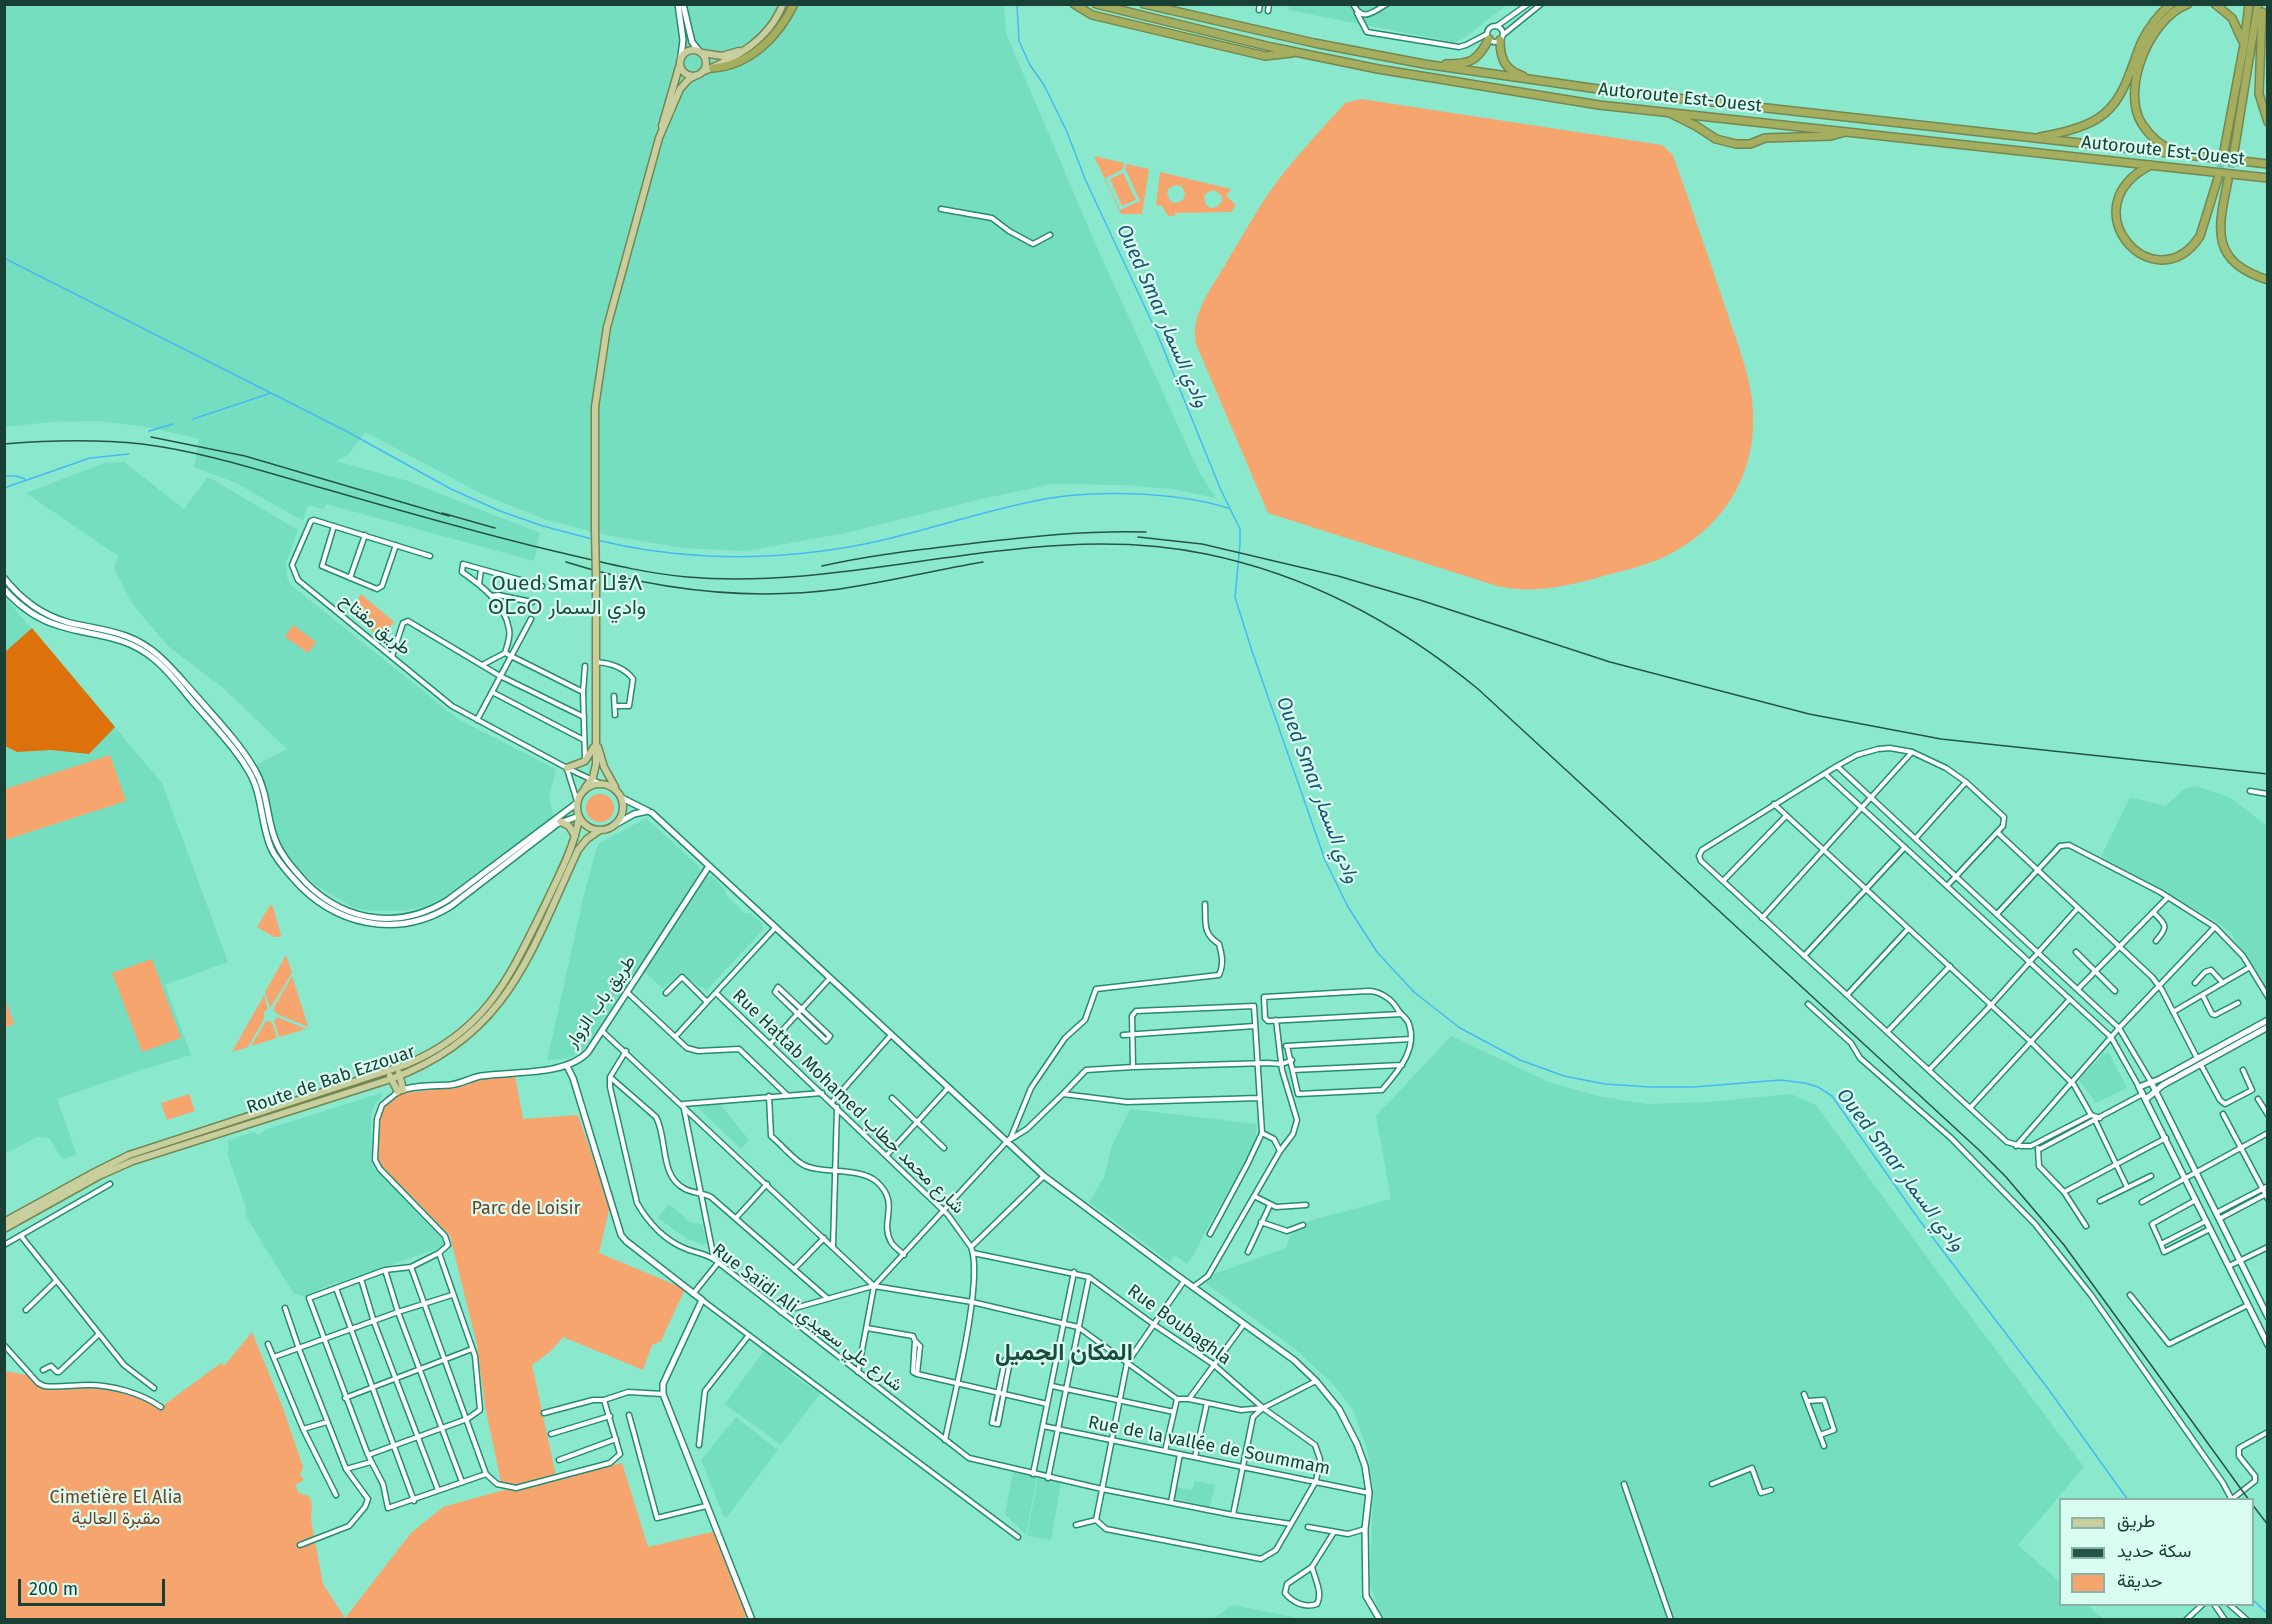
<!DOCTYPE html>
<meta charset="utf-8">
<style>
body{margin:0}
#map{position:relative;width:2272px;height:1624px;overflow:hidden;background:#8ae8cd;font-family:"Fira Sans",Vazirmatn,sans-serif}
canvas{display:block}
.frame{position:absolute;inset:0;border:6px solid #184035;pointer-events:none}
.legend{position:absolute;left:2059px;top:1498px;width:195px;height:108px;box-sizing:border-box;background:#dafdf1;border:2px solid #8cb1a6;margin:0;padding:8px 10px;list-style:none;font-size:18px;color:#184035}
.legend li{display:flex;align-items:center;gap:12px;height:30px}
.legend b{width:30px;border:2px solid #8cb1a6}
.scale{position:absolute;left:18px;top:1579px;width:147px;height:27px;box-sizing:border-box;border:3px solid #184035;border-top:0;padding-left:8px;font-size:18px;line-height:21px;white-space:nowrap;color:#184035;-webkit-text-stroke:4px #dafdf1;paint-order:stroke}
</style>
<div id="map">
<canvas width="2272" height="1624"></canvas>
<div class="frame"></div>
<ul class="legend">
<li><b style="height:8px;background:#c9ce9e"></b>طريق</li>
<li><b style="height:8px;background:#255447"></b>سكة حديد</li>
<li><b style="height:16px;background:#f7a56e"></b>حديقة</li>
</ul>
<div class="scale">200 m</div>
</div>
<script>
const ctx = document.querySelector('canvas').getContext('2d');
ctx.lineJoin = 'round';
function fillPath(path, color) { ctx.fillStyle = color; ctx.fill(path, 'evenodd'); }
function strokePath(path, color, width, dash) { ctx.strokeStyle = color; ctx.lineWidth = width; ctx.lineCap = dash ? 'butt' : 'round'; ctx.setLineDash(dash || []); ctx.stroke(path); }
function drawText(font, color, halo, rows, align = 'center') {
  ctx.font = font + ' "Fira Sans",Vazirmatn,"Noto Sans Tifinagh",sans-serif'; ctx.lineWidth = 4.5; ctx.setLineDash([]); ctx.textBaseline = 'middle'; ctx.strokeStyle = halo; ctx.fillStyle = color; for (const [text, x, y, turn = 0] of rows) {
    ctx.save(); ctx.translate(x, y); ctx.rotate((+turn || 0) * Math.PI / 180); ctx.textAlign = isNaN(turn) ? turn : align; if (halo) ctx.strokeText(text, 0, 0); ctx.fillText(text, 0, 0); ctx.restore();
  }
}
fillPath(new Path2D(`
 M1290 4 1507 5 1463 39 1452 42 1288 10Z
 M4 5H1004L1006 33 1092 236 1199 472 1216 498 1171 489 1123 485 1053 484 981 499 845 533 746 551 682 548 606 535 547 520 484 495 365 432 348 455 336 461 408 481 540 533 534 561 326 504 323 509 308 505 303 521 236 483 194 467 199 439 148 427 99 421 50 422 5 427Z
 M124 462 184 509 207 478 212 479 298 530 286 563 287 577 291 585 458 719 556 769 549 798 554 816 444 897 426 906 405 911H369L354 908 318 887 291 862 282 848 275 833 266 785 256 765 287 749 222 687 168 646 133 605 114 568 118 556 26 493 104 463Z
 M4 596 162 783 228 962 165 985 191 1055 141 1070 57 1099 77 1155 62 1159 49 1138 37 1137 5 1154Z
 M2196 786 2229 797 2267 826V993L2231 933 2214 920 2101 857 2130 797 2166 806 2185 788Z
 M646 818 699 866 700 871 683 899 691 902 706 877 712 876 726 890V895L745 913H750L763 924V930L706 991 702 986 700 988 682 972 663 989 644 971 674 927 668 923 582 1052 569 1058 547 1061 585 890 598 844Z
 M1451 1036 1551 1083 1598 1096 1647 1104 1707 1102 1791 1094 1816 1105 1948 1286 2084 1467 2018 1545 2060 1582V1604L2087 1605 2104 1619H1386L1379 1611 1370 1585 1373 1487 1367 1449 1353 1410 1334 1385 1295 1349 1200 1279 1286 1248 1290 1236 1308 1221 1391 1199 1376 1116Z
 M2109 1053 2127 1088 2096 1103 2079 1080 2103 1054Z
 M381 1093 382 1097 375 1104 371 1115 372 1165 442 1239 445 1246 341 1282H338L319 1289 307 1297 294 1294 245 1215 246 1208 227 1153 229 1151 227 1141 253 1132 259 1135 267 1129Z
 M717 1100 749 1140 741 1149 692 1102Z
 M1130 1109 1257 1124 1256 1137 1247 1160 1207 1228 1195 1253 1187 1264 1175 1255 1170 1262 1089 1202 1104 1177 1112 1145Z
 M669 1204 690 1222 702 1224 707 1243 704 1245 687 1239 658 1218Z
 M766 1348 788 1363 784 1367 793 1375 811 1388 814 1384 823 1390 781 1445 725 1404Z
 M736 1417 778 1450 727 1517 723 1515 701 1460Z
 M1013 1473 1037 1477 1026 1535 1005 1514Z
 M1038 1478 1061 1483 1051 1540 1027 1536Z
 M1195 1481 1215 1485 1210 1507 1173 1498 1175 1487 1192 1490Z
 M1233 1605 1303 1619H1212Z`), '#75dec1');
fillPath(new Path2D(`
 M1361 99 1662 145 1673 155C1691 206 1708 256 1725 306 1736 340 1751 375 1753 411 1757 491 1705 550 1630 569 1586 580 1542 597 1497 586L1268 513 1196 344C1190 315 1211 289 1225 265 1242 237 1257 209 1276 183 1297 155 1322 129 1345 103Z
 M1094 156 1124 163 1122 170 1105 178 1120 210 1140 201 1125 168 1126 164 1149 169 1142 214H1121Z
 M1160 172 1231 189 1226 196 1236 205 1231 212 1175 213V216H1168L1162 206 1156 205ZM1177 185 1182 187 1185 194 1183 200 1176 203 1170 201 1167 193 1169 188ZM1214 190 1221 195 1222 201 1217 207 1211 208 1206 205 1204 198 1206 193Z
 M1123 173 1136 200 1122 206 1110 179Z
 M361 594 394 622 381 638 348 612Z
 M293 625 316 642 308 653 285 637Z
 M110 755 126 801 5 840V789Z
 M586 808a14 14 0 1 1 28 0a14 14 0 1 1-28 0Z
 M270 905 273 907 281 935 280 937H274L257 927Z
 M286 955 292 973 270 1008 265 992Z
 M152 959 181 1038 142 1052 112 973Z
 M292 976 308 1026V1027L277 1014 273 1009Z
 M264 995 268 1009 264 1012V1019L248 1047 232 1052Z
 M5 998 14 1024 5 1028H4Z
 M277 1017 306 1029 279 1037 274 1021Z
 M266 1021 272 1022 277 1038 251 1046Z
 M515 1075 523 1119 578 1115 610 1206 599 1253 685 1289 661 1341 652 1345 643 1370 563 1337 551 1351 532 1365 556 1476 539 1480 622 1463 648 1547 716 1531 748 1616 738 1620 5 1619 4 1371 27 1375 38 1385 103 1387 136 1396 161 1407 221 1363 224 1366 252 1332 283 1408 303 1467 300 1475 304 1480 295 1485 299 1493 309 1496 312 1504 311 1520 323 1584 345 1618 411 1533 443 1507 536 1481 514 1485 501 1482 485 1406 477 1345 450 1236 379 1163 378 1120 381 1108 397 1094 463 1086 468 1080Z
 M189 1094 195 1111 167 1120 161 1103Z`), '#f7a56e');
fillPath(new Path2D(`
 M32 628 115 727 89 754 51 750 17 752 5 746V652Z`), '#dd710b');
strokePath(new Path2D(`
 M1017 4 1019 41 1030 65 1044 85 1067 132 1085 179 1157 333 1220 488 1240 529V544L1235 597 1252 651 1325 860 1348 907 1377 952 1414 992 1460 1028 1520 1060 1564 1076 1605 1084 1650 1087H1693L1781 1080 1805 1083 1818 1087 1832 1096 1920 1221 2049 1390 2128 1500
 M4 258 348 432 451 489 500 511 543 526 592 539
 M193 419 271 393
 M149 431 173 424
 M4 476H16L25 479
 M4 488 90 458 129 454
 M597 540C669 558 748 561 822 551 893 543 961 516 1030 502 1086 489 1173 491 1228 508
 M2252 1599 2268 1614`), '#45baf2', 1.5);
strokePath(new Path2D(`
 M2218 178 2223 153
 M2229 178 2234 152`), '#73c6af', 7, [7, 3.5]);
const street = new Path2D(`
 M1353 4C1363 23 1372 12 1387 4
 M1259 10 1260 4
 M1268 11 1269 4
 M1357 13 1367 32 1459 47 1466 45 1487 34
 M1487 34a8 8 0 1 1 16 0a8 8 0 1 1-16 0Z
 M1497 26 1528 4
 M1504 34 1541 4
 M941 209 992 218 1009 231 1033 244 1050 235
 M334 526 322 566 377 589 382 586 396 545
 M430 556 314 520 311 521 292 565 298 580 452 706 567 768 599 783
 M350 578 365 535
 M479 584 481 570
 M491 596 498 595 532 602
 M505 653 583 692
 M392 656 403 623 408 621 500 676 584 717
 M596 662C610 663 624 667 633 679L629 706H615
 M482 665 505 653C507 645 511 637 509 629 505 604 481 585 462 572L463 564 542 586
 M585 666 583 692 585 758
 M492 692 584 740
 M614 696 615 715
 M477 720 531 619
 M1837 766 2119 1028 2151 1082
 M567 769 577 801
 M1825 774 2111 1037 2139 1087
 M2250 791 2268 794
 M1774 804 2030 1041 2074 1085 2091 1115
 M1997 832 2152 977 2162 990 2197 1058
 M1916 838 1966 782
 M1723 881 1786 816
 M1947 886 2003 826 2004 817 1966 782 1946 768 1912 752 1890 748 1878 749 1857 755 1837 766 1702 850 1699 856 1701 861 2007 1142 2021 1146H2031L2091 1115 2100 1118
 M2153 912C2166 925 2169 926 2156 941
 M1997 914 2060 846 2069 845 2160 892 2215 927 2243 956 2268 997
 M1762 918 1912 752
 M2076 952 2115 991
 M1804 956 1905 847
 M2195 983 2205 972 2211 970 2223 983
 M778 987 830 1036 826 1041 775 992Z
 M2078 989 2168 897
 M628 993 687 1048 698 1051 739 1049 787 1095
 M666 993 682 977 707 1002
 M716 993 948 1215 971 1247C984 1280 953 1400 945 1440
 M1847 995 1908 929
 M2203 996 2212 1014 2215 1015 2238 1003
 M1808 1004 1851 1043 1860 1058 1951 1138 2035 1224 2091 1295 2223 1483 2232 1500
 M2173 1012 2250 967
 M1276 1020 1282 1070 1297 1120 1293 1134 1280 1151
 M602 1031 874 1286 972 1302 1078 1327 1177 1399H1189L1241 1410 1263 1408 1315 1445 1320 1459 1316 1481 1276 1550 1261 1559 1106 1529 1096 1520
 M1887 1032 1950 966
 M1123 1035 1255 1026
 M675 1037 775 928
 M770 1044 830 978
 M1286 1046 1411 1039
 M1287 1046 1298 1094 1382 1090C1397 1072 1418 1050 1409 1024 1407 1018 1402 1016 1398 1010 1392 999 1380 991 1368 991L1264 997 1265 1018 1268 1021 1401 1014
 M626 1051 610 1077V1087L637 1203C648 1222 663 1239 684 1248 695 1253 705 1253 715 1260L969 1458 1102 1489 1233 1515 1291 1524
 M2201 1065 2220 1100 2225 1104 2252 1090 2243 1070
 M1133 1067 1132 1016 1136 1011 1254 1006 1262 1133 1248 1163 1210 1234
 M1293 1070 1402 1065
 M1929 1070 1992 1004 2078 908
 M610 1077 656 1117C668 1139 659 1176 685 1189 693 1193 703 1193 711 1197L827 1298
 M398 1092 382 1105 377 1119 375 1160 380 1169 445 1236 448 1245 439 1253 411 1267 385 1270 309 1298 368 1455 383 1484 388 1508 486 1474
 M1063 1094 1086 1070 1133 1067 1267 1063 1282 1064 1292 1060
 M769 1096 771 1136C781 1144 791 1157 802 1164 820 1175 859 1166 877 1182 901 1204 879 1221 891 1242 893 1246 900 1251 904 1255
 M892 1098 944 1148
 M2258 1099 2268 1115
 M832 1102 891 1035
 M1970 1108 2070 999
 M2223 1114 2268 1199
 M2095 1120 2127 1187
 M1011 1139 1027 1129 1063 1094 1127 1102 1259 1098
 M2016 1146 2119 1028 2215 927
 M2038 1148 2039 1166 2064 1192 2086 1226
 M2038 1150 2143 1094
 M887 1155 948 1088
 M2064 1192 2166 1138
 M1254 1196 1276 1207 1306 1205
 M2100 1201 2151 1176
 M2142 1202 2268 1133
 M2216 1213 2268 1186
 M736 1218 767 1184
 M2219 1219 2268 1193
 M2206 1221 2161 1244 2164 1252 2210 1229
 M1261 1222 1287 1231 1303 1225
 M21 1236 124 1365 154 1388
 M2161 1244 2152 1224 2196 1200
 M4 1245 110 1184
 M833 1247 837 1107
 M971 1247 1044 1176
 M1248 1252 1270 1205
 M973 1253 1089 1277 1153 1324 1213 1364 1262 1407
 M714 1259 683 1104 822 1093
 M2229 1266 2268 1247
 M411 1267 486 1474 497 1484 516 1488 610 1463 620 1454 604 1400 628 1392 663 1394
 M794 1269 824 1238
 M385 1270 398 1312 462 1482
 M361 1279 374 1322 438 1490
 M874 1286 1011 1137 1031 1088 1065 1038 1085 1020 1096 989 1219 975C1224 964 1222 955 1219 944 1202 933 1206 923 1205 904
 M1193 1287 1208 1276 1280 1151 1274 1139 1262 1133
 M336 1288 414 1501
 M693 1294 718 1263
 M2130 1295 2169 1344 2248 1305
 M702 1300 1018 1537
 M285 1308 299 1349 346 1469 368 1499 365 1507 349 1526 300 1545
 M26 1310 56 1281
 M781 1312 873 1286
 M867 1328 913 1336 915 1341 913 1372 917 1374 1047 1404
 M915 1341 920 1346 917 1374
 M268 1344 303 1429 336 1495
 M4 1345 38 1383 44 1386C58 1388 73 1385 88 1385 112 1385 141 1393 161 1407
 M274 1357 398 1312 452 1295
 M1005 1360 1010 1361 998 1424 992 1423Z
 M43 1370 51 1366 57 1372H59L99 1334
 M858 1372 874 1286
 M1052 1386 1174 1412
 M1804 1394 1824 1446
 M345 1398 472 1349
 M1189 1399 1244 1324
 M1807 1401 1824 1400 1834 1430 1820 1435
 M544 1413 593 1400H604
 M629 1415 657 1518 706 1506
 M1043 1426 1369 1493
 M303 1429 327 1422
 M551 1434 610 1416
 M699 1445 705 1391 749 1335
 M1165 1451 1177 1399
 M368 1455 467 1419 480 1410 475 1356 439 1253
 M1195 1457 1207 1403
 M559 1460 616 1439
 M346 1469 371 1462
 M1033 1474 1074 1272
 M1048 1478 1089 1277
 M1624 1484 1671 1620
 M1712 1484 1752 1468 1761 1493 1771 1490
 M2232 1499 2255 1481V1476L2239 1456V1448L2268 1432
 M1171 1502 1180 1454
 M1233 1515 1253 1417 1263 1408 1316 1381
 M1096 1520 1127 1363 1184 1281
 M1076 1525 1096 1520
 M1308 1527 1348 1534 1365 1529
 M1312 1567C1315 1579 1323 1593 1317 1604 1305 1608 1293 1603 1285 1593L1287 1584 1312 1567 1334 1532
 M2214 1604 2225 1620
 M2229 1604 2247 1620
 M2186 1620 2203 1604`);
const secondary = new Path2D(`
 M678 4 683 40 681 56
 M683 4 692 42 699 51
 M4 578C20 598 42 615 67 622 102 631 130 630 159 656 174 669 186 685 199 699 219 722 240 744 255 770 269 794 266 821 277 844 282 855 290 865 298 874 337 920 395 933 448 900L577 803
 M4 589C19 606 39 620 60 626 95 637 124 634 154 659 169 671 181 688 193 702 212 724 233 745 248 770 263 794 260 822 271 848 276 859 284 868 292 877 333 925 396 940 451 906L557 824 579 816
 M622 798 652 813 1044 1176 1171 1271 1294 1360 1316 1381 1339 1409 1357 1444 1365 1466 1369 1493 1365 1529 1366 1596 1380 1620
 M618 823 634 814 648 811
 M2268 1020 2160 1079 2139 1087 2268 1345
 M567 1066 573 1078 621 1235 626 1241 702 1300 663 1384V1394L752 1620
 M2151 1082 2268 1317
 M399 1091C414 1085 434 1086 450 1085 461 1084 470 1078 481 1076 513 1071 566 1076 588 1052L709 866
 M2146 1099 2163 1085 2268 1027`);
const primary = new Path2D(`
 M680 63a13 13 0 1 1 26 0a13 13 0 1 1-26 0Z
 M702 53 722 56 739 51
 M702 72C736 58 769 40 783 4
 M662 126 679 67
 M595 530V407L607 327 659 138 680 89 689 79 695 76
 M598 747 604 767 615 787
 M567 768 585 761 594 747
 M577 807a23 23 0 1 1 46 0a23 23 0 1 1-46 0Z
 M585 788 593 777 596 764V578
 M561 822 569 826 575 836
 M399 1073 403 1090
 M390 1076 398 1092
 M4 1222 95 1172 129 1155 405 1065C487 1031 509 978 546 903 559 875 574 848 579 818
 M4 1229 99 1176 133 1161 391 1079C508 1036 530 953 578 850L587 839 600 830`);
const highway = new Path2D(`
 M1074 4 1092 15 1265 56 1292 53
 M1096 4 1271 47 1378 69 1599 105 2268 178
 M1144 4 1314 43 1424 64 1605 90 2268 164
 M2215 4 2232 18 2243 42
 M2262 12 2259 94 2268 122
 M1500 40C1500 59 1505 70 1523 76
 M1446 64C1471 64 1477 61 1489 39
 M713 68C750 65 778 37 794 4
 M1670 113 1696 126 1716 139 1736 144H1750L1765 138 1831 136 1845 132
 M2040 137C2060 133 2080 129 2097 119 2125 102 2130 68 2142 41 2149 27 2159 14 2171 4
 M2174 151C2161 146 2150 136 2142 124 2120 89 2150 18 2188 4
 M2224 151 2244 45 2249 4
 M2234 152 2258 4
 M2151 165C2067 207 2155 305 2200 236L2218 178
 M2228 180C2218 229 2209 261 2268 280`);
strokePath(street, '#258b73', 7);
strokePath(secondary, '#258b73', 8);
strokePath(primary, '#748750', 9);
strokePath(highway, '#748750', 10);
strokePath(street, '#fff', 4);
strokePath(secondary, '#fff', 5);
strokePath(primary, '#c9ce9e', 6);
strokePath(highway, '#a5ad5e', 7);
strokePath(new Path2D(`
 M151 437 245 456 449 516
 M4 444C51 440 96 439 142 444 206 452 268 473 329 490 405 512 481 534 558 552 601 562 643 573 687 577 860 592 1033 518 1206 554 1308 575 1399 624 1478 689L1979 1150 2006 1177 2064 1245 2249 1500
 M442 513 495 528
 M1138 537 1202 544 1338 576 1420 600 1610 662 1809 714 1941 739 2268 774
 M566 562C655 590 748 601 840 589 888 582 935 570 983 562
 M822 566C870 555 918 550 967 544 1027 537 1086 530 1146 532
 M2252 1504 2268 1525`), '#255447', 1.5);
const primaryBridge = new Path2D(`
 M595 530 596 578`);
strokePath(primaryBridge, '#748750', 9, []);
strokePath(primaryBridge, '#c9ce9e', 6);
drawText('18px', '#184035', '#dafdf1', [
 ["Autoroute Est-Ouest",1680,98,6],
 ["Autoroute Est-Ouest",2163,151,6],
 ["طريق مفتاح",375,625,39],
 ["طريق باب الزوار",601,1002,-55],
 ["Route de Bab Ezzouar",331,1080,-19],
 ["Rue Hattab Mohamed شارع محمد حطاب",848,1102,44],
 ["Rue Saïdi Ali شارع علي سعيدي",807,1318,37],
 ["Rue Boubaghla",1179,1325,36],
 ["Rue de la vallée de Soummam",1209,1446,11]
]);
drawText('18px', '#714324', '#dafdf1', [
 ["Parc de Loisir",526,1209],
 ["Cimetière El Alia",116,1498],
 ["مقبرة العالية",116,1519]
]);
drawText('italic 20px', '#185673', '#dafdf1', [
 ["Oued Smar وادي السمار",1162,316,66],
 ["Oued Smar وادي السمار",1317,790,69],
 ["Oued Smar وادي السمار",1900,1170,53]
]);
drawText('21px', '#184c3f', '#dafdf1', [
 ["Oued Smar ⵡⴻⴷ",567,584],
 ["ⵙⵎⴰⵔ وادي السمار",567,608]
]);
drawText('bold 24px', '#184c3f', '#dafdf1', [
 ["المكان الجميل",1064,1353]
]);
</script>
